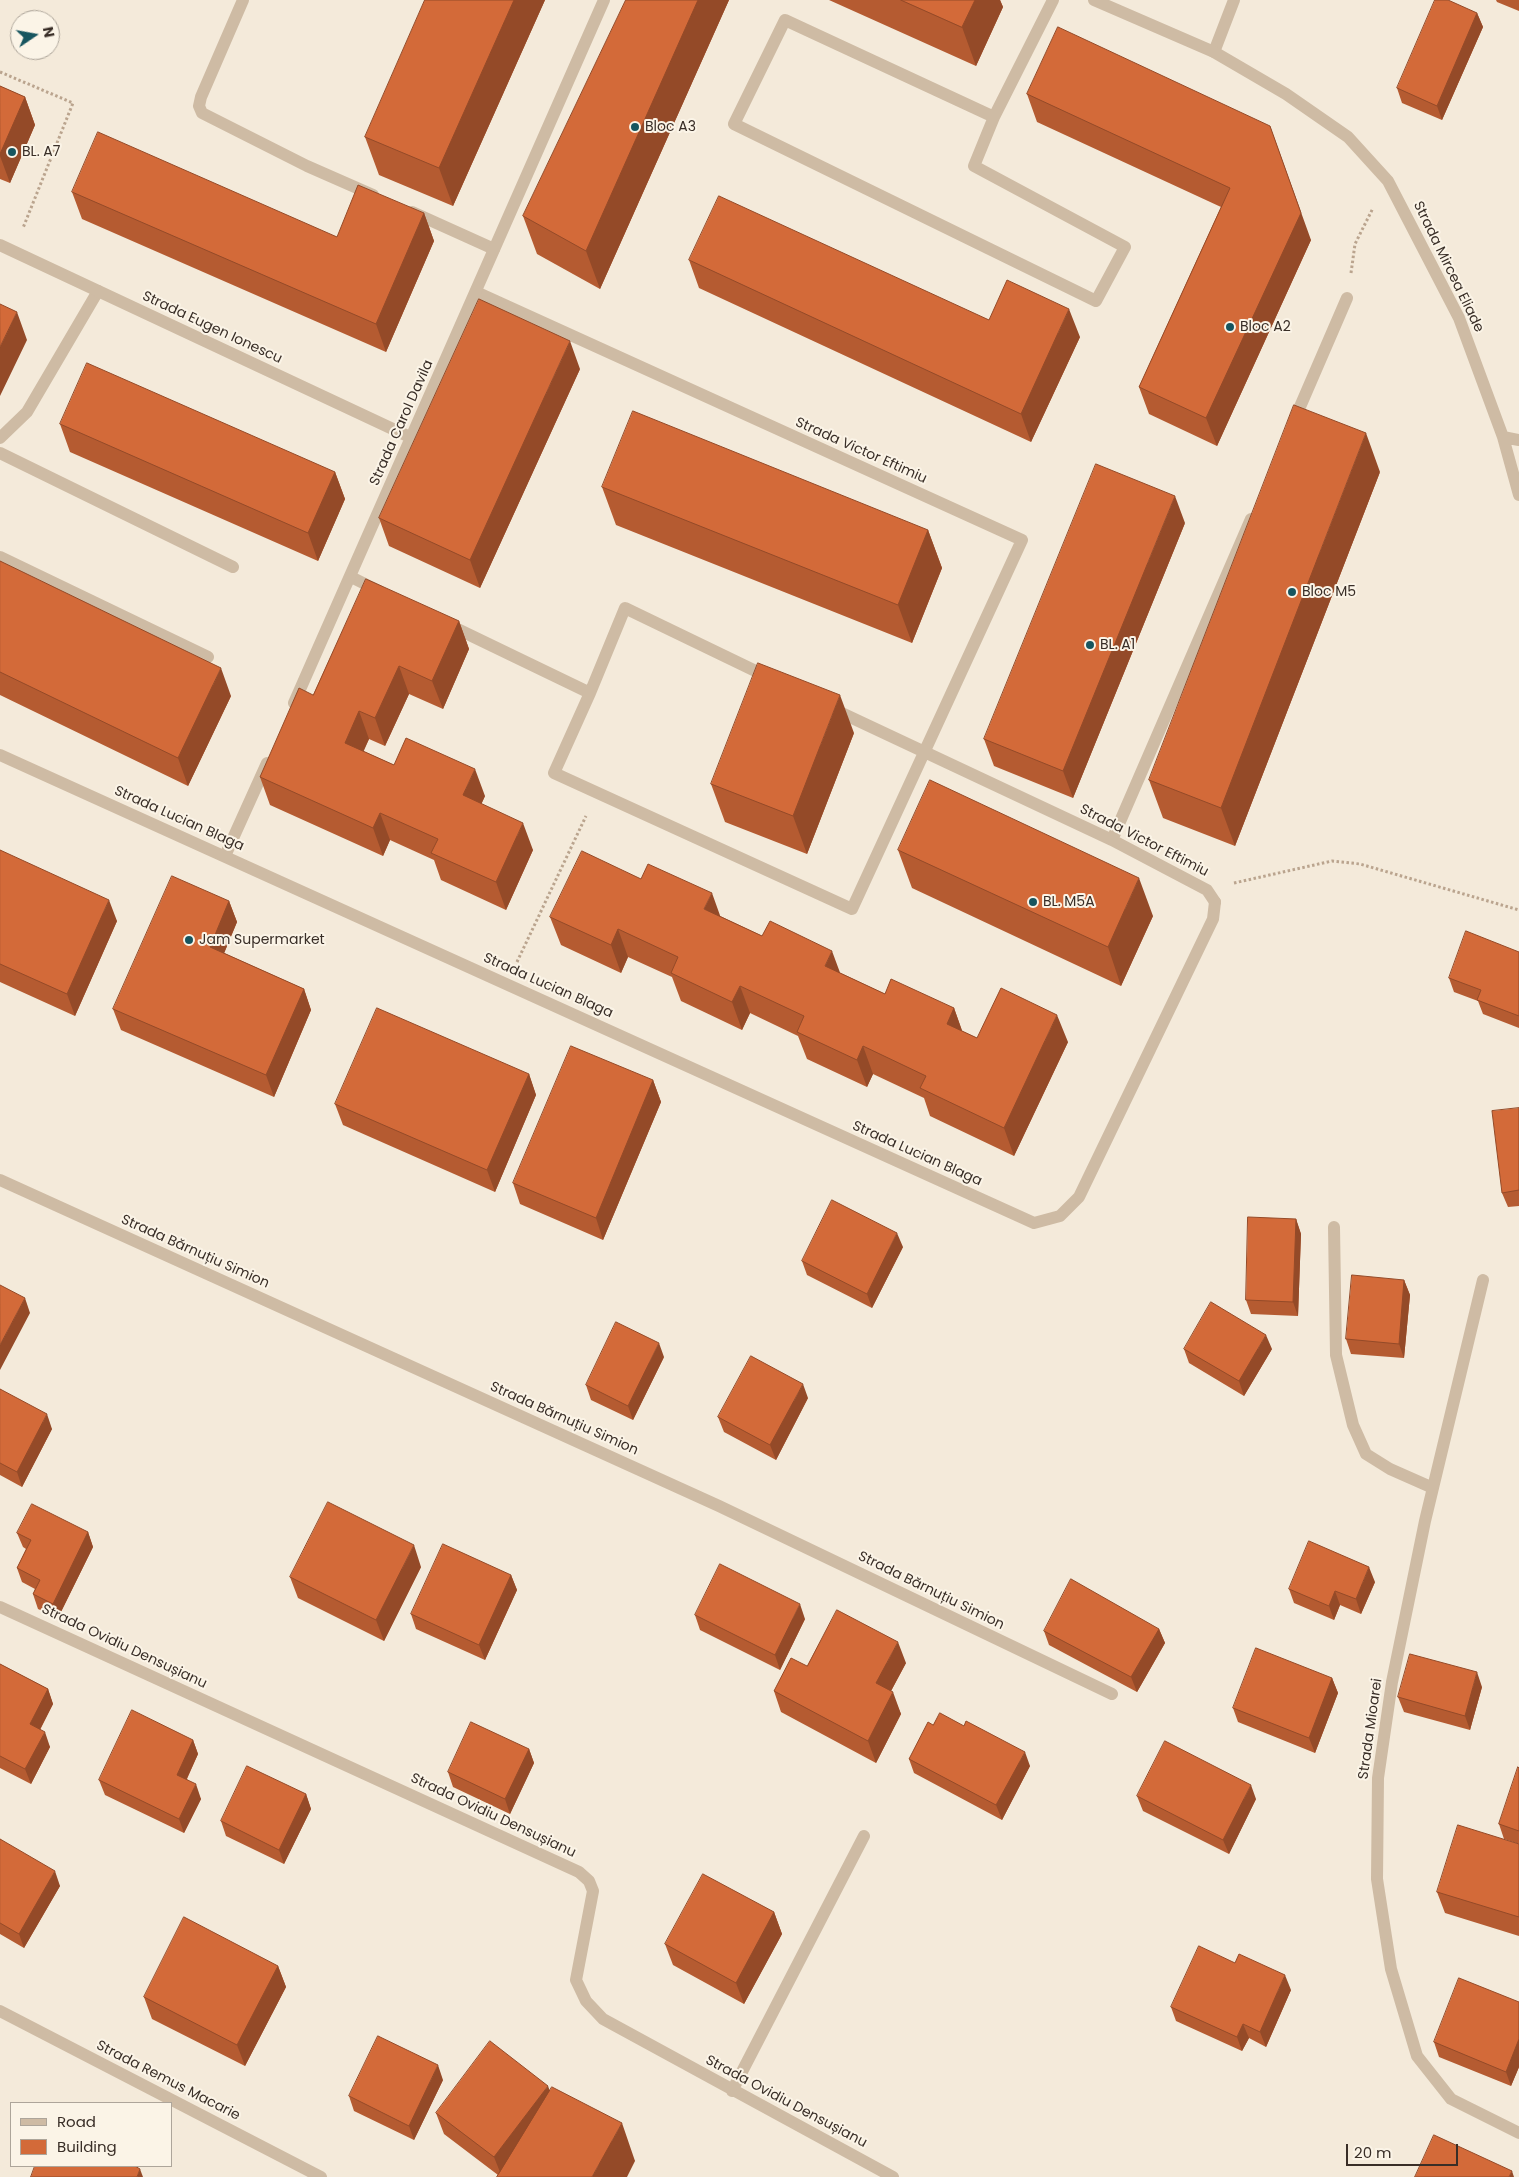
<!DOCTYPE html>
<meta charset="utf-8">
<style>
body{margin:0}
#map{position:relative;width:1519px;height:2177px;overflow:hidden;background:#f4eada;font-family:Poppins,sans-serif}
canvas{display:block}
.legend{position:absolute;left:10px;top:2102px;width:162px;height:65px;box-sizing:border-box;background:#fbf4e7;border:1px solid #ada59a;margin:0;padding:6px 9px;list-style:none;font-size:15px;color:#392e27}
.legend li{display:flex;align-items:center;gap:10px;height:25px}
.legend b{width:25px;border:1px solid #ada59a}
.north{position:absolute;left:10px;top:10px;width:50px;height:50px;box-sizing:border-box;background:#fbf4e7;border:1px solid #ada59a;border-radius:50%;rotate:78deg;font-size:14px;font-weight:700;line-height:20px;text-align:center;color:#392e27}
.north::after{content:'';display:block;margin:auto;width:18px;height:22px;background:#17555f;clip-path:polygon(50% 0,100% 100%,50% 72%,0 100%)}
.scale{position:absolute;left:1346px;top:2144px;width:112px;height:22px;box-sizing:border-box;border:2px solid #392e27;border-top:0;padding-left:6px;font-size:15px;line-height:18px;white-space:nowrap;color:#392e27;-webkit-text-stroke:4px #fbf4e7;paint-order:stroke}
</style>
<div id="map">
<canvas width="1519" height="2177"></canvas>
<ul class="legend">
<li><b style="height:6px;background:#cebba4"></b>Road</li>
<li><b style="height:14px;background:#d36a39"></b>Building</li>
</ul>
<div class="north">N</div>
<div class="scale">20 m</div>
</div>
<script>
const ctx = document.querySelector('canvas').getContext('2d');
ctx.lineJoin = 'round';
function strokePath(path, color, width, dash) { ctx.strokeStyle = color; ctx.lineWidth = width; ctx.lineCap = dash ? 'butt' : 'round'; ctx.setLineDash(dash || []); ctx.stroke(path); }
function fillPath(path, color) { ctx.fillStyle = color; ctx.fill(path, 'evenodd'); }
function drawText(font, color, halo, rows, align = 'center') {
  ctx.font = font + ' Poppins,sans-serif'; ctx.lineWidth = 4; ctx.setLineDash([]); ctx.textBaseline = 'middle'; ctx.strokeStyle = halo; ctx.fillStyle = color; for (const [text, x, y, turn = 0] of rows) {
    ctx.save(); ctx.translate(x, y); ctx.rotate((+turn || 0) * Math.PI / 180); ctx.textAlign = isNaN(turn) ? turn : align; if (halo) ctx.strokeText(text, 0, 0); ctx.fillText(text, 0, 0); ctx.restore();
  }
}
strokePath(new Path2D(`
 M0 72 73 103 23 228
 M1351 273 1355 244 1373 208
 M1234 883 1332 861 1360 864 1519 910
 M517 962 586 816`), '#baa48e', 3, [2.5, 2.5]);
strokePath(new Path2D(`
 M243 0 201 97 199 106 202 113 307 166 373 195
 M1214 52 1234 0
 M994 117 785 20 734 124 1096 301 1125 247 974 166 994 117 1053 0
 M412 212 494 249
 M476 292 1022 540 852 909 554 773 590 693
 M1293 423 1347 298
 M0 438 27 412 98 291
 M0 453 233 567
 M0 557 208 657
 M351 577 379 591
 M449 625 590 693 625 608 770 678
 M833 709 1112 840 1207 890 1215 902
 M1112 840 1251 519`), '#cebba4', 12);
strokePath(new Path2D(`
 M1094 0 1214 52 1286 94 1348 137 1388 181 1459 318 1503 437 1519 495
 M0 245 412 438
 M1503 437 1519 440
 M294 703 604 0
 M0 755 1034 1223 1060 1216 1079 1197 1213 919 1215 902
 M225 856 267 763
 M0 1180 719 1506 1112 1694
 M1334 1227 1336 1355 1353 1425 1366 1454 1390 1469 1433 1488
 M1483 1280 1425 1521 1392 1682 1378 1778 1377 1879 1391 1969 1417 2056 1451 2099 1519 2133
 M0 1607 579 1872 589 1881 593 1891 576 1980 586 2001 603 2019 893 2177
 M0 2011 321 2177
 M732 2091 864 1836`), '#cebba4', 12);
fillPath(new Path2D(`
 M425 0H545L453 206 379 175 365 137Z
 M626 0H729L600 289 537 254 523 216Z
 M829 0H1000L1003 7 976 66Z
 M1496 0H1519V11L1497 2Z
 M1477 13 1483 27 1442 120 1402 103 1397 88Z
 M1058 27 1311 240 1217 446 1149 414 1139 387 1221 207 1037 122 1027 94Z
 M0 86 25 97 35 125 10 183 0 179Z
 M72 192 337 237 424 213 434 241 386 352 82 219Z
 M689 260 989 320 1080 337 1031 442 699 288Z
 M580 369 480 588 389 546 379 518Z
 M60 424 335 472 345 499 318 561 70 452Z
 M1380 472 1235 846 1163 818 1149 780Z
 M602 487 928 530 942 568 912 643 616 525Z
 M1185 523 1073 798 994 766 984 739Z
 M0 561 231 696 188 786 0 695Z
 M459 621 469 649 443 709 409 694 385 746 369 739 363 751 394 765 485 796 481 804 533 850 506 910 441 880 434 860 390 840 383 856 270 805 260 777 313 695Z
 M854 733 807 854 725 822 711 784Z
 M0 850 117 921 75 1016 0 982Z
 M898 850 1153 916 1121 986 912 888Z
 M229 901 237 922 224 953 304 989 311 1010 274 1097 121 1030 113 1009Z
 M720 916 885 994 954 1008 962 1031 977 1038 1068 1042 1014 1156 930 1116 924 1098 873 1074 867 1087 807 1059 798 1036 750 1013 742 1030 681 1001 672 977 628 957 621 973 561 945 550 917Z
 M1519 952V1028L1483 1014 1478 1001 1454 992 1449 978Z
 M529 1074 536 1095 495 1192 343 1125 335 1104Z
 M653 1080 661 1102 603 1240 520 1204 513 1183Z
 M1519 1108V1206L1508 1207 1502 1193Z
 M1296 1219 1301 1234 1298 1316 1251 1314 1246 1300Z
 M903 1247 872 1308 807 1275 802 1261Z
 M1404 1280 1410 1295 1404 1358 1351 1354 1346 1339Z
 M1184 1349H1272L1244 1396 1189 1363Z
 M664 1357 633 1420 591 1400 586 1385Z
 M0 1389 52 1429 22 1487 0 1475Z
 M808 1398 776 1460 724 1432 718 1417Z
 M88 1532 93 1547 58 1618 38 1609 33 1594 35 1589 22 1582 17 1568 26 1549 23 1547 17 1533Z
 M421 1567 384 1641 298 1598 290 1577Z
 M511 1575 517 1590 485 1660 416 1629 411 1614Z
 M1375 1582 1361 1614 1340 1605 1334 1620 1294 1603 1289 1589Z
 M695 1615 805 1619 780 1670 700 1630Z
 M1159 1629 1165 1643 1137 1692 1049 1645 1044 1631Z
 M906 1663 891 1691 901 1714 876 1763 781 1712 774 1691 807 1666Z
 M0 1664 48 1689 53 1704 40 1730 50 1747 31 1784 0 1768Z
 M1332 1678 1338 1693 1315 1753 1238 1722 1233 1708Z
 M1482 1687 1470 1730 1404 1712 1398 1697Z
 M933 1725 1030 1766 1002 1820 914 1773 909 1759Z
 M193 1740 198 1754 187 1779 201 1799 184 1833 105 1795 99 1780Z
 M529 1749 534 1763 510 1814 453 1787 448 1772Z
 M1519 1768V1844L1504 1839 1499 1824Z
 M306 1794 311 1809 284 1864 226 1836 221 1821Z
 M1137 1796 1256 1799 1229 1854 1143 1811Z
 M0 1839 60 1886 24 1948 0 1934Z
 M1519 1844V1936L1445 1913 1437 1892Z
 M774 1912 782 1934 744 2004 673 1965 665 1944Z
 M278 1966 286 1987 245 2066 152 2019 144 1997Z
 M1291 1990 1266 2047 1249 2038 1242 2051 1176 2021 1171 2007Z
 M1519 2002V2067L1511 2086 1439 2057 1434 2042Z
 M443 2080 414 2140 354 2111 349 2096Z
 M550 2090 635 2161 498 2175 444 2134 436 2113Z`), '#b55b31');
fillPath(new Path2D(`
 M514 0H545L453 206 439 168Z
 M698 0H729L600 289 586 251Z
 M975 0H1000L1003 7 976 66 962 27Z
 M1477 13 1483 27 1442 120 1437 106Z
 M25 97 35 125 10 183 0 156V154Z
 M1270 126 1311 240 1217 446 1206 418Z
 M424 213 434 241 386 352 376 324Z
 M1069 309 1080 337 1031 442 1021 414Z
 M17 312 27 340 0 396V347Z
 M570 341 580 369 480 588 470 560Z
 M1366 433 1380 472 1235 846 1221 808Z
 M335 472 345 499 318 561 308 533Z
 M1175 496 1185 523 1073 798 1063 771Z
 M928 530 942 568 912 643 898 605Z
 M459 621 469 649 443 709 432 681Z
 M399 666 409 694 385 746 375 718Z
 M221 668 231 696 188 786 178 758Z
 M840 695 854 733 807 854 793 816Z
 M359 711 369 739 355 771 345 743Z
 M475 769 485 796 473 823 463 795Z
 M380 813 390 840 383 856 373 828Z
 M523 823 533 850 506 910 496 882Z
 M1139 878 1153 916 1121 986 1108 947Z
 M712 893 722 921 704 909Z
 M109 900 117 921 75 1016 67 994Z
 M229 901 237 922 218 968 210 947Z
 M618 929 628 957 621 973 611 945Z
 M832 951 842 978 825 966Z
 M740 986 750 1013 742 1030 732 1002Z
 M304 989 311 1010 274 1097 266 1075Z
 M954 1008 964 1036 947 1024Z
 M1057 1015 1068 1042 1014 1156 1004 1128Z
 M863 1046 873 1074 867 1087 857 1060Z
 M529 1074 536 1095 495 1192 487 1170Z
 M653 1080 661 1102 603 1240 596 1218Z
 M1296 1219 1301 1234 1298 1316 1293 1302Z
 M897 1233 903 1247 872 1308 867 1294Z
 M1404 1280 1410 1295 1404 1358 1399 1344Z
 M25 1298 30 1313 0 1370V1345Z
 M1266 1335 1272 1349 1244 1396 1239 1381Z
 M659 1343 664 1357 633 1420 628 1406Z
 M803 1384 808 1398 776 1460 770 1445Z
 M47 1414 52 1429 22 1487 17 1472Z
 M88 1532 93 1547 58 1618 53 1604Z
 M414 1545 421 1567 384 1641 376 1620Z
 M1369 1567 1375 1582 1361 1614 1356 1599Z
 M511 1575 517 1590 485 1660 479 1645Z
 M1335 1591 1340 1605 1334 1620 1329 1606Z
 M800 1604 805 1619 780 1670 775 1655Z
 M1159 1629 1165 1643 1137 1692 1131 1677Z
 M898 1642 906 1663 884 1704 876 1683Z
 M1477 1672 1482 1687 1470 1730 1465 1716Z
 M1332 1678 1338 1693 1315 1753 1309 1738Z
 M48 1689 53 1704 35 1739 30 1724Z
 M893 1692 901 1714 876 1763 868 1741Z
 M45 1732 50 1747 31 1784 25 1769Z
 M193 1740 198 1754 182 1789 177 1775Z
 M529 1749 534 1763 510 1814 505 1799Z
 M1025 1752 1030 1766 1002 1820 996 1805Z
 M196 1784 201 1799 184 1833 179 1819Z
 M1251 1785 1256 1799 1229 1854 1223 1840Z
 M306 1794 311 1809 284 1864 279 1850Z
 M55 1871 60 1886 24 1948 19 1934Z
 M774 1912 782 1934 744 2004 736 1983Z
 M278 1966 286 1987 245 2066 237 2045Z
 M1285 1975 1291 1990 1266 2047 1260 2032Z
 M1243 2024 1249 2038 1242 2051 1237 2037Z
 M1519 2039V2067L1511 2086 1506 2072Z
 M438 2065 443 2080 414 2140 409 2126Z
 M548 2086 556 2107 502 2177 494 2157Z
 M622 2123 635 2161 627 2177H592Z
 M140 2169 143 2177H137Z
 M1512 2171 1514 2177H1509Z`), '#944a28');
const building = new Path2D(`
 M425 0H514L439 168 365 137Z
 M626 0H698L586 251 523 216Z
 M901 0H975L962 27Z
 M1435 0H1448L1477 13 1437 106 1397 88Z
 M1058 27 1270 126 1301 213 1206 418 1139 387 1230 188 1027 94Z
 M0 86 25 97 0 154Z
 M98 132 337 237 358 185 424 213 376 324 72 192Z
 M719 196 989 320 1007 280 1069 309 1021 414 689 260Z
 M479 299 570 341 470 560 379 518Z
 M0 304 17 312 0 347Z
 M87 363 335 472 308 533 60 424Z
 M1294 405 1366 433 1221 808 1149 780Z
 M633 411 928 530 898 605 602 487Z
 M1096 464 1175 496 1063 771 984 739Z
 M0 561 221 668 178 758 0 672Z
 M366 579 459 621 432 681 399 666 375 718 359 711 345 743 394 765 406 738 475 769 463 795 523 823 496 882 431 853 438 839 380 813 373 828 260 777 299 688 313 695Z
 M758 663 840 695 793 816 711 784Z
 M930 780 1139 878 1108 947 898 850Z
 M0 850 109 900 67 994 0 964Z
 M582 851 641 879 648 864 712 893 704 909 762 936 770 921 832 951 825 966 885 994 891 979 954 1008 947 1024 977 1038 1001 988 1057 1015 1004 1128 920 1088 926 1076 863 1046 857 1060 797 1032 804 1016 740 986 732 1002 671 973 678 957 618 929 611 945 550 917Z
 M172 876 229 901 210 947 304 989 266 1075 113 1009Z
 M1466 931 1519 952V1016L1477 1000 1481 990 1449 978Z
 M377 1008 529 1074 487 1170 335 1104Z
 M571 1046 653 1080 596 1218 513 1183Z
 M1519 1108V1190L1502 1193 1492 1111Z
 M832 1200 897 1233 867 1294 802 1261Z
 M1248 1217 1296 1219 1293 1302 1246 1300Z
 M1352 1275 1404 1280 1399 1344 1346 1339Z
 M0 1285 25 1298 0 1345Z
 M1211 1302 1266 1335 1239 1381 1184 1349Z
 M616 1322 659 1343 628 1406 586 1385Z
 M751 1356 803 1384 770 1445 718 1417Z
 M0 1389 47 1414 17 1472 0 1463Z
 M328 1502 414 1545 376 1620 290 1577Z
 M32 1504 88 1532 53 1604 33 1594 40 1580 17 1568 31 1540 17 1533Z
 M1309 1541 1369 1567 1356 1599 1335 1591 1329 1606 1289 1589Z
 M443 1544 511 1575 479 1645 411 1614Z
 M720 1564 800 1604 775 1655 695 1615Z
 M1071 1579 1159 1629 1131 1677 1044 1631Z
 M837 1610 898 1642 876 1683 893 1692 868 1741 774 1691 791 1658 807 1666Z
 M1256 1648 1332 1678 1309 1738 1233 1708Z
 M1410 1654 1477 1672 1465 1716 1398 1697Z
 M0 1664 48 1689 30 1724 45 1732 25 1769 0 1756Z
 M132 1710 193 1740 177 1775 196 1784 179 1819 99 1780Z
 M940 1713 964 1726 966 1721 1025 1752 996 1805 909 1759 928 1722 933 1725Z
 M471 1722 529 1749 505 1799 448 1772Z
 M1165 1741 1251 1785 1223 1840 1137 1796Z
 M247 1766 306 1794 279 1850 221 1821Z
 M1518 1767 1519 1768V1831L1499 1824Z
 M1458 1825 1519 1844V1917L1437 1892Z
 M0 1839 55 1871 19 1934 0 1923Z
 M703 1874 774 1912 736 1983 665 1944Z
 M184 1917 278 1966 237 2045 144 1997Z
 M1199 1946 1235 1963 1239 1954 1285 1975 1260 2032 1243 2024 1237 2037 1171 2007Z
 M1459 1978 1519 2002V2039L1506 2072 1434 2042Z
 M378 2036 438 2065 409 2126 349 2096Z
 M490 2041 548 2086 494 2157 436 2113Z
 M552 2087 622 2123 592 2177H497Z
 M1434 2135 1512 2171 1509 2177H1415Z
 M35 2166H135L140 2169 137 2177H31Z`);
fillPath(building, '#d36a39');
strokePath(building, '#944a28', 1);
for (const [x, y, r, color] of [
 [635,127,5,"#17555f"],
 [12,152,5,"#17555f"],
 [1230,327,5,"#17555f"],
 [1292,592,5,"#17555f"],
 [1090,645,5,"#17555f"],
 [1033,902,5,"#17555f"],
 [189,940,5,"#17555f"]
]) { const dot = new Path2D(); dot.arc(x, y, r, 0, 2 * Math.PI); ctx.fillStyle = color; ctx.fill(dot); strokePath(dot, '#fbf4e7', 2); }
drawText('14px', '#392e27', '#fbf4e7', [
 ["Bloc A3",645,127],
 ["BL. A7",22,152],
 ["Bloc A2",1240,327],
 ["Bloc M5",1302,592],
 ["BL. A1",1100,645],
 ["BL. M5A",1043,902],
 ["Jam Supermarket",199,940]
], 'left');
drawText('14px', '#392e27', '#fbf4e7', [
 ["Strada Mircea Eliade",1448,267,64],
 ["Strada Eugen Ionescu",212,328,25],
 ["Strada Carol Davila",402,423,-66],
 ["Strada Victor Eftimiu",861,451,24],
 ["Strada Lucian Blaga",179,819,24],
 ["Strada Victor Eftimiu",1144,841,27],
 ["Strada Lucian Blaga",548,986,24],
 ["Strada Lucian Blaga",917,1154,24],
 ["Strada Bărnuțiu Simion",195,1252,24],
 ["Strada Bărnuțiu Simion",564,1419,24],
 ["Strada Bărnuțiu Simion",931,1591,26],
 ["Strada Ovidiu Densușianu",124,1647,25],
 ["Strada Mioarei",1371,1729,-82],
 ["Strada Ovidiu Densușianu",493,1816,25],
 ["Strada Remus Macarie",168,2081,27],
 ["Strada Ovidiu Densușianu",786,2102,28]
]);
</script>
